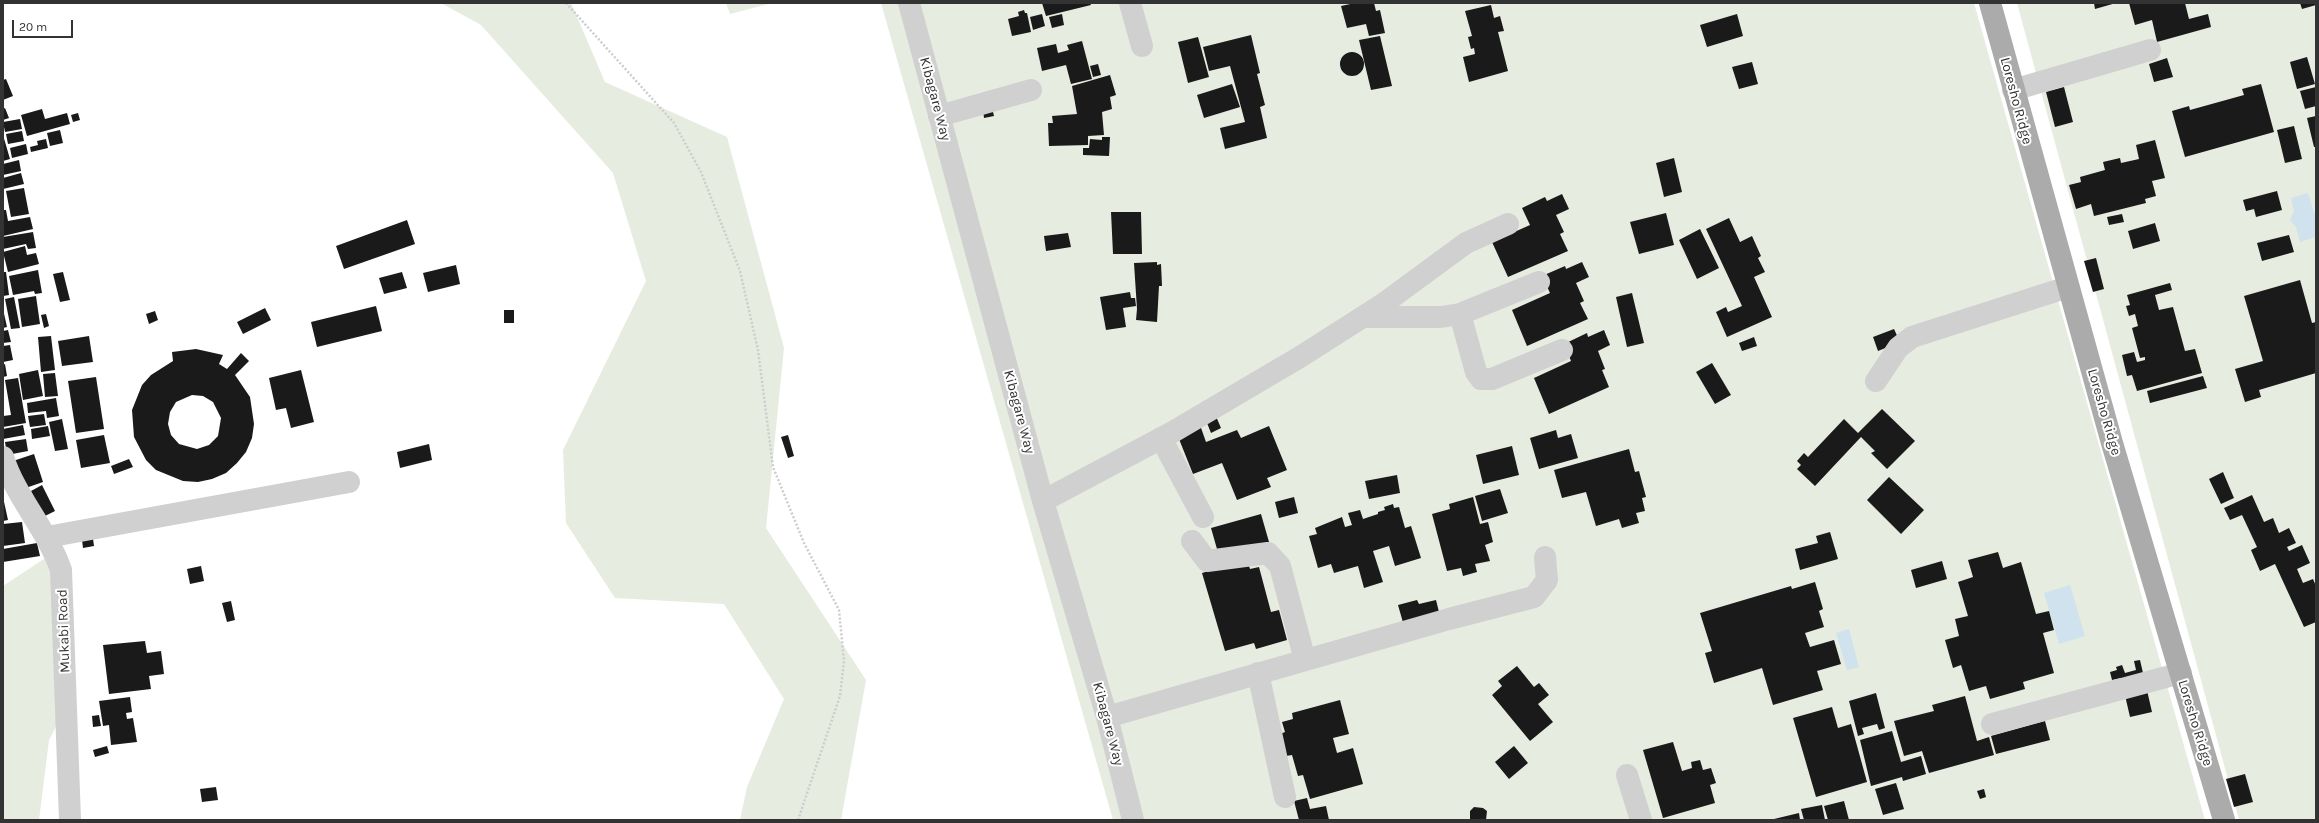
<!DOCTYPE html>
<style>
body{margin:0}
#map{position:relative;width:2319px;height:823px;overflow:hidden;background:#fff;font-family:Karla,sans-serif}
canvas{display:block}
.frame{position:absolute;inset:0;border:4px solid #333;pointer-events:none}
.scale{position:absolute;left:12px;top:20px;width:61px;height:18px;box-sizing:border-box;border:2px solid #333;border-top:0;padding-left:5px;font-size:12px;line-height:14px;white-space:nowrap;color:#333;-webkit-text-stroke:3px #fff;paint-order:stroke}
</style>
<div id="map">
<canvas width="2319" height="823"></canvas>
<div class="frame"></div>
<div class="scale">20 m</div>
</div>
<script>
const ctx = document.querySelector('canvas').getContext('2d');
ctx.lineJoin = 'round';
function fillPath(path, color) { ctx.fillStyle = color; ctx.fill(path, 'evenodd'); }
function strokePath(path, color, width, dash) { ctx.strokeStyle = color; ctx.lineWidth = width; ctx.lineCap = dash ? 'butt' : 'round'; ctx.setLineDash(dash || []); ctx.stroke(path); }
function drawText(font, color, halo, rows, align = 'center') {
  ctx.font = font + ' Karla,sans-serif'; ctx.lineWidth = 4; ctx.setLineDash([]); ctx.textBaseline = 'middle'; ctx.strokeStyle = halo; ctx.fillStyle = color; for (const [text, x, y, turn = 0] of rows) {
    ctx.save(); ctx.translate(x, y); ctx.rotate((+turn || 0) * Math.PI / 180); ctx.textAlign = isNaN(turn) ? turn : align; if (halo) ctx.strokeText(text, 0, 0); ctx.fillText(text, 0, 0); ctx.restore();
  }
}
fillPath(new Path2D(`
 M441 3H571L605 82 727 137 784 348 766 528 866 680 841 820H740L747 787 784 699 724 604 615 598 566 523 563 450 646 281 613 173 481 25Z
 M726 3H772L730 14Z
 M881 3H1974L2205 820H1113Z
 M2017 3H2316V820H2239Z
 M62 547 69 701 49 740 39 820H3V586Z`), '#e6ecdf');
fillPath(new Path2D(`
 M2308 193 2316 219V237L2300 242 2296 227 2290 220 2294 211 2291 198Z
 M2070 585 2085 636 2059 644 2044 593Z
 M1849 629 1859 667 1847 670 1836 633Z`), '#cfe2ee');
fillPath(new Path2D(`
 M1042 3H1090L1091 5 1046 16Z
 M1355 3H1374L1376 11 1380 10 1385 33 1369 36 1366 24 1347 28 1341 6Z
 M2094 3H2116L2095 9Z
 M2129 3H2185L2189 19 2208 14 2211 27 2157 42 2152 20 2135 25Z
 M2300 3H2315L2316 5 2302 9Z
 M1491 5 1494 18 1500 16 1504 31 1498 32 1508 71 1469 82 1463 57 1475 54 1474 48 1471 49 1468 37 1472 36 1465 11Z
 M1024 10 1025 13H1027L1031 32 1012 36 1008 19 1019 16 1018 12Z
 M1042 14 1045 26 1033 30 1030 17Z
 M1062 14 1064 25 1052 28 1049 17Z
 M1737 14 1743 36 1707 47 1700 25Z
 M1251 35 1260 73 1257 74 1265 105 1260 107 1267 138 1225 149 1220 128 1245 122 1230 66 1209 71 1203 47Z
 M1380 36 1392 86 1371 90 1359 40Z
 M1198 37 1209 77 1188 83 1178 42Z
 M1082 41 1092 79 1071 84 1066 65 1042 71 1037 48 1056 44 1058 53 1069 50 1067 45Z
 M1340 64a12 12 0 1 1 24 0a12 12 0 1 1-24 0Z
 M2307 57 2315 84 2297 89 2290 62Z
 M2167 58 2173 77 2154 82 2149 64Z
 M1752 62 1758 84 1739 89 1732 67Z
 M1098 64 1101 75 1093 77 1090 66Z
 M1110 75 1116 95 1110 97 1112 109 1102 112 1104 135 1088 136V145L1049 146 1048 123H1053L1052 116 1077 114 1072 86Z
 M6 79 13 96 3 100V80Z
 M1232 84 1240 107 1204 118 1197 95Z
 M2261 84 2274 132 2185 157 2172 111 2189 106 2190 110 2244 95 2242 89Z
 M2064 87 2073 122 2055 127 2046 92Z
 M2316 87V106L2305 109 2300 91Z
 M5 108 9 118 3 120V109Z
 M992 108 994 116 984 118 983 110Z
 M42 109 45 119 67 113 70 124 27 136 21 115Z
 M78 113 80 120 73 122 71 115Z
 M2316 116V147H2314L2307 118Z
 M20 119 22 129 5 132 3 122Z
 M2294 126 2302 159 2285 163 2277 130Z
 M60 130 63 143 50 146 47 133Z
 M22 131 24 141 8 144 6 134Z
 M3 135 10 159 3 161Z
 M1102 137H1110L1109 156 1083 155V148H1089L1090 139 1102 140Z
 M46 139 48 148 31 152 30 147 38 145 37 141Z
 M2155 140 2165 178 2152 181 2156 196 2145 199 2146 203 2094 216 2091 204 2076 209 2069 185 2081 182 2080 177 2105 170 2103 162 2120 158 2121 163 2139 159 2136 145Z
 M26 144 28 154 12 158 10 148Z
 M1674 158 1682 192 1664 197 1656 163Z
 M19 160 21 171 3 175V164Z
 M21 173 24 184 3 189V178Z
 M24 188 29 214 11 217 6 191Z
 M2277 191 2282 210 2256 217 2254 209 2246 211 2243 200Z
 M1562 194 1569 209 1556 215 1564 232 1560 234 1568 251 1508 277 1492 242 1530 225 1522 208 1545 197 1547 201Z
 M3 210H6L8 221 30 217 33 229 3 236Z
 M1111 212H1141L1142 254H1113Z
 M1666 213 1674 245 1639 254 1630 222Z
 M2122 214 2124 222 2109 225 2107 217Z
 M1729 218 1740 242 1752 236 1761 256 1758 258 1765 272 1754 277 1772 317 1727 337 1716 312 1726 307 1728 312 1742 306 1706 229Z
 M407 220 415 244 344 269 336 246Z
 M2155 223 2160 241 2133 249 2128 231Z
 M1700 229 1719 268 1697 279 1679 240Z
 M33 232 36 248 28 249 26 244 3 249V237Z
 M1068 233 1071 247 1046 251 1044 236Z
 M2289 235 2294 252 2262 261 2257 243Z
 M25 246 27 255 36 253 39 264 8 272 3 252Z
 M2096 258 2104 289 2093 292 2084 261Z
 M1157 262V265L1161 264 1162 286H1159L1157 322 1136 320 1137 309 1134 263Z
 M1582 262 1589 277 1576 283 1584 301 1580 303 1588 319 1527 346 1512 310 1550 293 1542 276 1565 266 1566 269Z
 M456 265 460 284 428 292 423 273Z
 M38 270 42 293 35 294 34 291 13 295 9 276Z
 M3 272H6L9 295 3 296Z
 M63 272 70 300 60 302 53 274Z
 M402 272 407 288 384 294 379 278Z
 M2300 280 2312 323 2316 322V373L2259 390 2261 397 2245 402 2235 369 2263 361 2244 296Z
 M2170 283 2172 290 2155 295 2159 310 2173 307 2185 351 2195 349 2202 373 2137 391 2132 375 2127 376 2122 355 2134 352 2137 362 2145 360V357L2140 358 2132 328 2138 326 2135 314 2129 316 2126 306 2130 305 2127 295Z
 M1130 292 1131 298H1135L1136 306 1123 308 1126 327 1106 330 1100 297Z
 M1632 293 1644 343 1627 347 1616 297Z
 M36 296 40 324 22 327 18 299Z
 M14 297 20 328 11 329 5 299Z
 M376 306 382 331 317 347 311 322Z
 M265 308 271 320 243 334 237 322Z
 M3 309 7 327 3 328Z
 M504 310H514V323H504Z
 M155 311 158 320 149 324 146 314Z
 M46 314 49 326 44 328 41 315Z
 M1894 329 1900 342 1878 351 1873 337Z
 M8 330 11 342 3 343V331Z
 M1604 330 1610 345 1598 351 1605 369 1602 370 1609 387 1549 414 1534 378 1571 361 1564 344 1587 333 1588 337Z
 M51 336 55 370 41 372 38 337Z
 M89 336 93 362 62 366 58 341Z
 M1754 337 1757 346 1742 351 1739 343Z
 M10 345 13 360 3 362V346Z
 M196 349 223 355 219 364 227 369 241 353 249 361 235 375 250 397 254 424 252 438 246 452 237 463 226 473 212 479 198 482 183 481 156 470 146 460 134 437 132 410 142 385 151 375 173 361 172 352ZM192 395 203 396 213 402 221 418 218 436 209 445 197 449 179 444 171 435 168 424 170 412 176 402Z
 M1712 363 1731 395 1715 404 1696 372Z
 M5 364 7 376 3 377V365Z
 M38 370 43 396 23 400 19 374Z
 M301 370 314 422 291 428 286 408 276 410 269 378Z
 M55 373 58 396 45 397 43 374Z
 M2203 376 2207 388 2150 403 2147 391Z
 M96 377 104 429 76 433 68 381Z
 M18 378 26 423 3 427V416L11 415 5 380Z
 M56 398 59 416 47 418 46 411 28 413 27 403Z
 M1882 409 1915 441 1887 469 1871 453 1875 451 1861 437 1815 486 1797 469 1801 465 1797 461 1804 453 1808 457 1844 419 1858 433Z
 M44 414 46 425 30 427 28 416Z
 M1215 414 1221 428 1211 433 1205 418Z
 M62 419 68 449 55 451 49 422Z
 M23 425 25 435 3 439V429Z
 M1200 425 1206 442 1237 430 1241 438 1269 426 1287 470 1267 478 1271 487 1237 500 1222 463 1193 474 1177 434Z
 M48 426 50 436 32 439 31 429Z
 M1556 430 1558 438 1571 434 1578 458 1539 469 1530 438Z
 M104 435 110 463 81 468 76 440Z
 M788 435 794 456 788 458 781 437Z
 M26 439 28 451 7 455 5 442Z
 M429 444 432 460 400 468 397 452Z
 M1512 446 1519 475 1483 484 1476 455Z
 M1629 449 1635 472 1639 471 1646 497 1642 498 1645 511 1636 513 1639 523 1622 528 1619 519 1596 526 1586 492 1562 498 1554 470Z
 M34 454 43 482 20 490 10 462Z
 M129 459 133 467 114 474 111 466Z
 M2223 472 2234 498 2221 504 2209 479Z
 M1397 475 1400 493 1369 499 1365 481Z
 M1889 477 1924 510 1901 534 1867 500Z
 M42 485 55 511 43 517 31 491Z
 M1500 489 1508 513 1482 521 1475 496Z
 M2252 495 2264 522 2273 518 2279 533 2289 528 2296 543 2287 547 2289 551 2302 545 2310 563 2297 569 2303 583 2313 579 2316 586V622L2304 627 2275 564 2260 571 2251 550 2257 547 2242 515 2230 520 2224 508Z
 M3 497 8 520 3 521Z
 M1294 497 1298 513 1279 518 1275 502Z
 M1473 497 1480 524 1488 522 1493 542 1485 545 1490 561 1475 564 1477 572 1463 576 1461 568 1447 571 1432 514 1450 509 1449 504Z
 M1393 504 1394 508 1399 507 1405 528 1411 526 1421 558 1395 566 1389 546 1373 551 1383 582 1364 588 1358 566 1334 573 1331 564 1318 568 1309 536 1317 534 1315 528 1342 517 1345 527 1352 525 1348 513 1360 510 1363 519 1378 514V512L1385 510 1384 507Z
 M1261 514 1269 542 1219 556 1211 528Z
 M22 522 25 543 3 546V524Z
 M92 531 94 546 83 548 81 532Z
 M1830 532 1838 559 1800 570 1795 549 1818 543 1816 536Z
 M37 543 40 556 3 562V549Z
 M1998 552 2003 568 2021 562 2036 614 2049 611 2054 630 2043 633 2054 673 2023 682 2025 689 1990 699 1986 686 1969 691 1961 665 1953 668 1945 640 1959 636 1955 619 1968 616 1958 582 1973 577 1968 560Z
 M1247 560 1250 569 1259 567 1271 612 1279 610 1287 640 1256 649 1254 643 1225 651 1202 573Z
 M1942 561 1947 579 1916 588 1911 570Z
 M201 566 204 581 190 584 187 569Z
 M1815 582 1823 609 1819 611 1824 627 1805 633 1810 647 1834 640 1841 664 1817 671 1823 690 1773 705 1762 668 1714 683 1705 653 1712 651 1700 613 1791 586 1792 589Z
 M1417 600 1419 604 1436 600 1440 616 1404 626 1398 605Z
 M231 601 235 620 227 622 222 603Z
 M145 641 147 653 161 651 164 674 149 676 151 689 109 694 103 645Z
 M2140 660 2152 712 2130 717 2121 678 2112 680 2110 672 2117 670 2116 667 2122 665 2125 673 2136 670 2134 661Z
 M1517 666 1534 687 1539 683 1549 695 1538 704 1553 722 1530 741 1492 695 1502 686 1498 681Z
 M1876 693 1885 728 1879 730 1877 724 1862 728 1864 734 1858 736 1849 701Z
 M1965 696 1977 741 1989 737 1994 755 1929 773 1922 751 1904 756 1894 721 1934 711 1932 705Z
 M130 697 132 712 126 713 127 719 133 718 137 742 111 745 109 725 103 726 99 701Z
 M1340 700 1349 734 1333 738 1337 753 1353 748 1363 784 1310 799 1303 775 1298 776 1292 755 1286 756 1280 734 1285 732 1282 722 1293 719 1292 713Z
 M1832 707 1838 728 1851 724 1867 782 1816 797 1793 718Z
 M99 715 101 726 93 727 92 716Z
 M2045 721 2050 740 1996 754 1991 736Z
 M1892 731 1901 762 1921 756 1926 774 1903 781 1902 777 1871 786 1860 740Z
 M1673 742 1682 771 1692 768 1691 762 1700 760 1703 770 1711 768 1716 783 1710 785 1715 803 1663 818 1643 750Z
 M107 746 109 753 95 757 93 750Z
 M1514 746 1528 763 1509 779 1495 762Z
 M2245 774 2253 802 2234 807 2226 779Z
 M1896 783 1904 809 1883 815 1875 789Z
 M216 787 218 800 202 802 200 789Z
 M1984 789 1986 797 1980 799 1977 791Z
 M1307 798 1310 809 1326 806 1329 820H1299L1294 801Z
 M1844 801 1849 820H1828L1824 806Z
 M1822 805 1825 820H1804L1801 809Z
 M1474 807 1483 808 1487 811 1486 820H1470V811Z
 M1799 813 1800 820H1774V819Z`), '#1a1a1a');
strokePath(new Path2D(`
 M566 3 674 123 701 172 740 271 758 350 773 467 804 543 839 610 844 661 840 696 798 820`), '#cdcdcd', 2.5, [2, 2]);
strokePath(new Path2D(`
 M909 3 1043 501 1107 717 1133 820
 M1130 3 1142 46
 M2013 90 2150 50
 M939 116 1031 90
 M1460 314 1476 372 1481 379H1492L1562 350
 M1363 317H1441L1460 314 1539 282
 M1876 381 1898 348 1912 337 2068 287
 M1161 438 1203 517
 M3 457C16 498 47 529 61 570L70 820
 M1043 501 1171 433 1300 357 1383 304 1466 243 1508 224
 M47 537 349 482
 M1192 541 1207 561 1268 553 1280 566 1305 660
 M1258 673 1285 797
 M1107 717 1449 619 1534 597 1547 580 1545 557
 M1992 724 2181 673
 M1627 775 1641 820`), '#d0d0d0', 22);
strokePath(new Path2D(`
 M1990 3 2112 443 2224 820`), '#ababab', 22);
drawText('14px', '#333', '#fff', [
 ["Kibagare Way",935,99,75],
 ["Loresho Ridge",2016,101,75],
 ["Kibagare Way",1019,412,75],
 ["Loresho Ridge",2104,412,74],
 ["Mukabi Road",64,631,-92],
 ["Loresho Ridge",2195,723,73],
 ["Kibagare Way",1108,724,75]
]);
</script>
